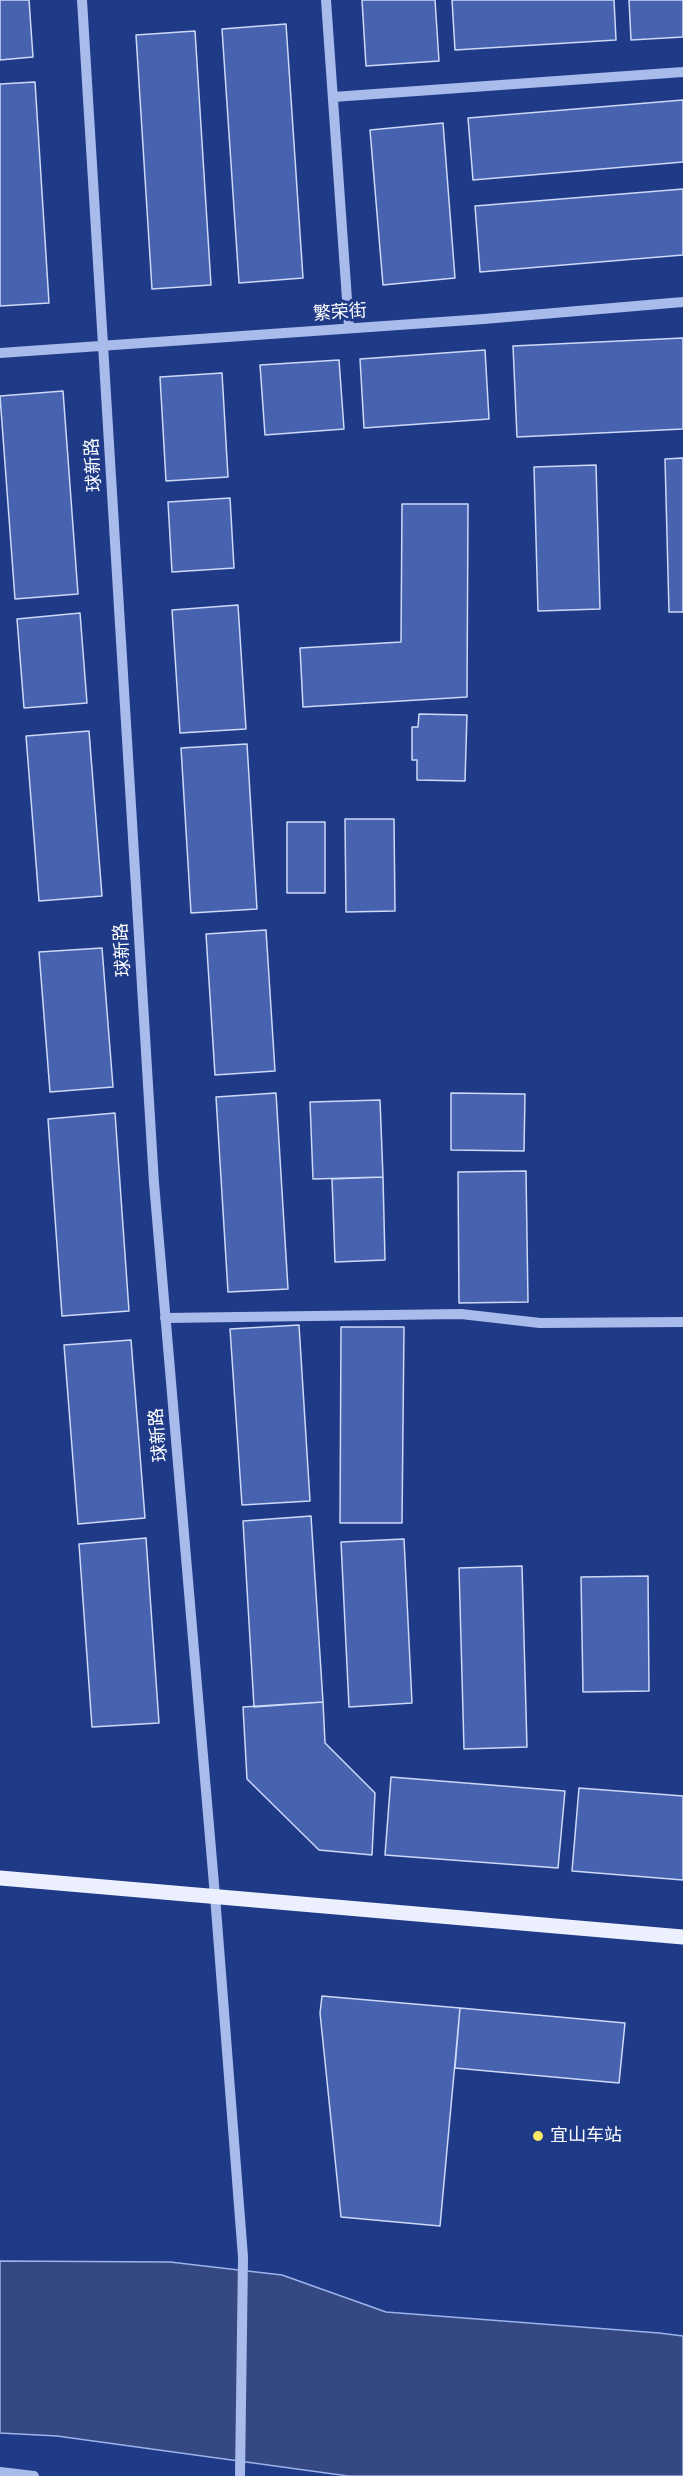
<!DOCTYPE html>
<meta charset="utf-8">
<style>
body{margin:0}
canvas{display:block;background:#1f3a87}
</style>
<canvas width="683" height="2476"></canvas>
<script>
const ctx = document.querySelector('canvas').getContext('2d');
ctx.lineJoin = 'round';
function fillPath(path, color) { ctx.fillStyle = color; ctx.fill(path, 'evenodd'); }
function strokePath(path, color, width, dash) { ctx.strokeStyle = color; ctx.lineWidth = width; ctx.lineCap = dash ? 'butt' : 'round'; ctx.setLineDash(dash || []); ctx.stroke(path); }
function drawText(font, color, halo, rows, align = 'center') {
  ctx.font = font + ' "Archivo Narrow","Noto Sans SC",sans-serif'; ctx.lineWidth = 6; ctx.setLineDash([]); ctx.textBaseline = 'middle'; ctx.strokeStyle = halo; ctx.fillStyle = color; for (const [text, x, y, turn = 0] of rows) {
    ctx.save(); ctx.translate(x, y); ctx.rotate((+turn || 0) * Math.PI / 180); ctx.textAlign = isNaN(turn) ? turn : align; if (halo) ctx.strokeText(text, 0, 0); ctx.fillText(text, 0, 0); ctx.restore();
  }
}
const water = new Path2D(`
 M0 2261 170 2262 282 2275 386 2312 659 2333 683 2336V2476H348L57 2436 0 2433Z`);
fillPath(water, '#354882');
strokePath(water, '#9cb3ec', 1.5);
const building = new Path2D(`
 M0 0H29L33 57 0 60Z
 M362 0H435L439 61 366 66Z
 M452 0H614L616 40 455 50Z
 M629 0H683V37L631 40Z
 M286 24 303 278 239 283 222 29Z
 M195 31 211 285 152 289 136 35Z
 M35 82 49 303 0 306V84Z
 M683 100V162L473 180 468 118Z
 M443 123 455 278 383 285 370 130Z
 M683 189V255L480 272 475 206Z
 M683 338V429L517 437 513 346Z
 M485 350 489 419 364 428 360 359Z
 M339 360 344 429 265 435 260 365Z
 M222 373 228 477 166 481 160 377Z
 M63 391 78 594 15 599 0 396Z
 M683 458V612H669L665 459Z
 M596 465 600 609 538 611 534 467Z
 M230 498 234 568 172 572 168 502Z
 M402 504H468L467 697 303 707 300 648 401 642Z
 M238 605 246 729 180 733 172 610Z
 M80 613 87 703 24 708 17 619Z
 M419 714 467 715 465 781 417 780V760H412V727H418Z
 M89 731 102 896 39 901 26 736Z
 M247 744 257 909 191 913 181 748Z
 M345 819H394L395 911 346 912Z
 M287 822H325V893H287Z
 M266 930 275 1071 215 1075 206 934Z
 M102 948 113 1087 50 1092 39 952Z
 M276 1093 288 1289 228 1292 216 1097Z
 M451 1093 525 1094 524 1151 451 1150Z
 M380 1100 383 1177 313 1179 310 1102Z
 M115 1113 129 1311 62 1316 48 1119Z
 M526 1171 528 1302 459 1303 458 1172Z
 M383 1177 385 1260 335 1262 332 1179Z
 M299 1325 310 1501 242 1505 230 1329Z
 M341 1327H404L402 1523H340Z
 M131 1340 145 1518 78 1524 64 1345Z
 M311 1516 323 1702 254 1707 243 1521Z
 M146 1538 159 1723 92 1727 79 1544Z
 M404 1539 412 1703 349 1707 341 1542Z
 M522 1566 527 1747 464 1749 459 1568Z
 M648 1576 649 1691 583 1692 581 1577Z
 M323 1702 325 1743 375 1793 372 1855 319 1850 247 1779 243 1707Z
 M391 1777 565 1791 558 1868 385 1855Z
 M579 1788 683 1796V1880L572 1871Z
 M322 1996 460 2008 440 2226 341 2217 320 2013Z
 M460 2008 625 2023 619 2083 455 2068Z`);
fillPath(building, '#4763b0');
strokePath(building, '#cdd9f8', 1.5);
strokePath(new Path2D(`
 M82 0 154 1183 215 1896 243 2257 240 2476
 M326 0 349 328
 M333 97 683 72
 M0 353 484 319 683 302
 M165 1318 461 1314 540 1323 683 1322
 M0 2472 34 2476`), '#a8bbeb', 10);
strokePath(new Path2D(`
 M0 1878 683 1937`), '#ecf0fe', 15);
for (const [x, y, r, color] of [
 [538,2136,6,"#f9e868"]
]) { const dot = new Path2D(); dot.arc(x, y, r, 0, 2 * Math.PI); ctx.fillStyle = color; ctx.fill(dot); strokePath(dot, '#1f3a87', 2); }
drawText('18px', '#fff', '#1f3a87', [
 ["繁荣街",340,313,-4],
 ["球新路",94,465,-93],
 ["球新路",123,950,-93],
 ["球新路",159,1435,-95]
]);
drawText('18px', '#fff', '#1f3a87', [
 ["宜山车站",550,2136]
], 'left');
</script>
